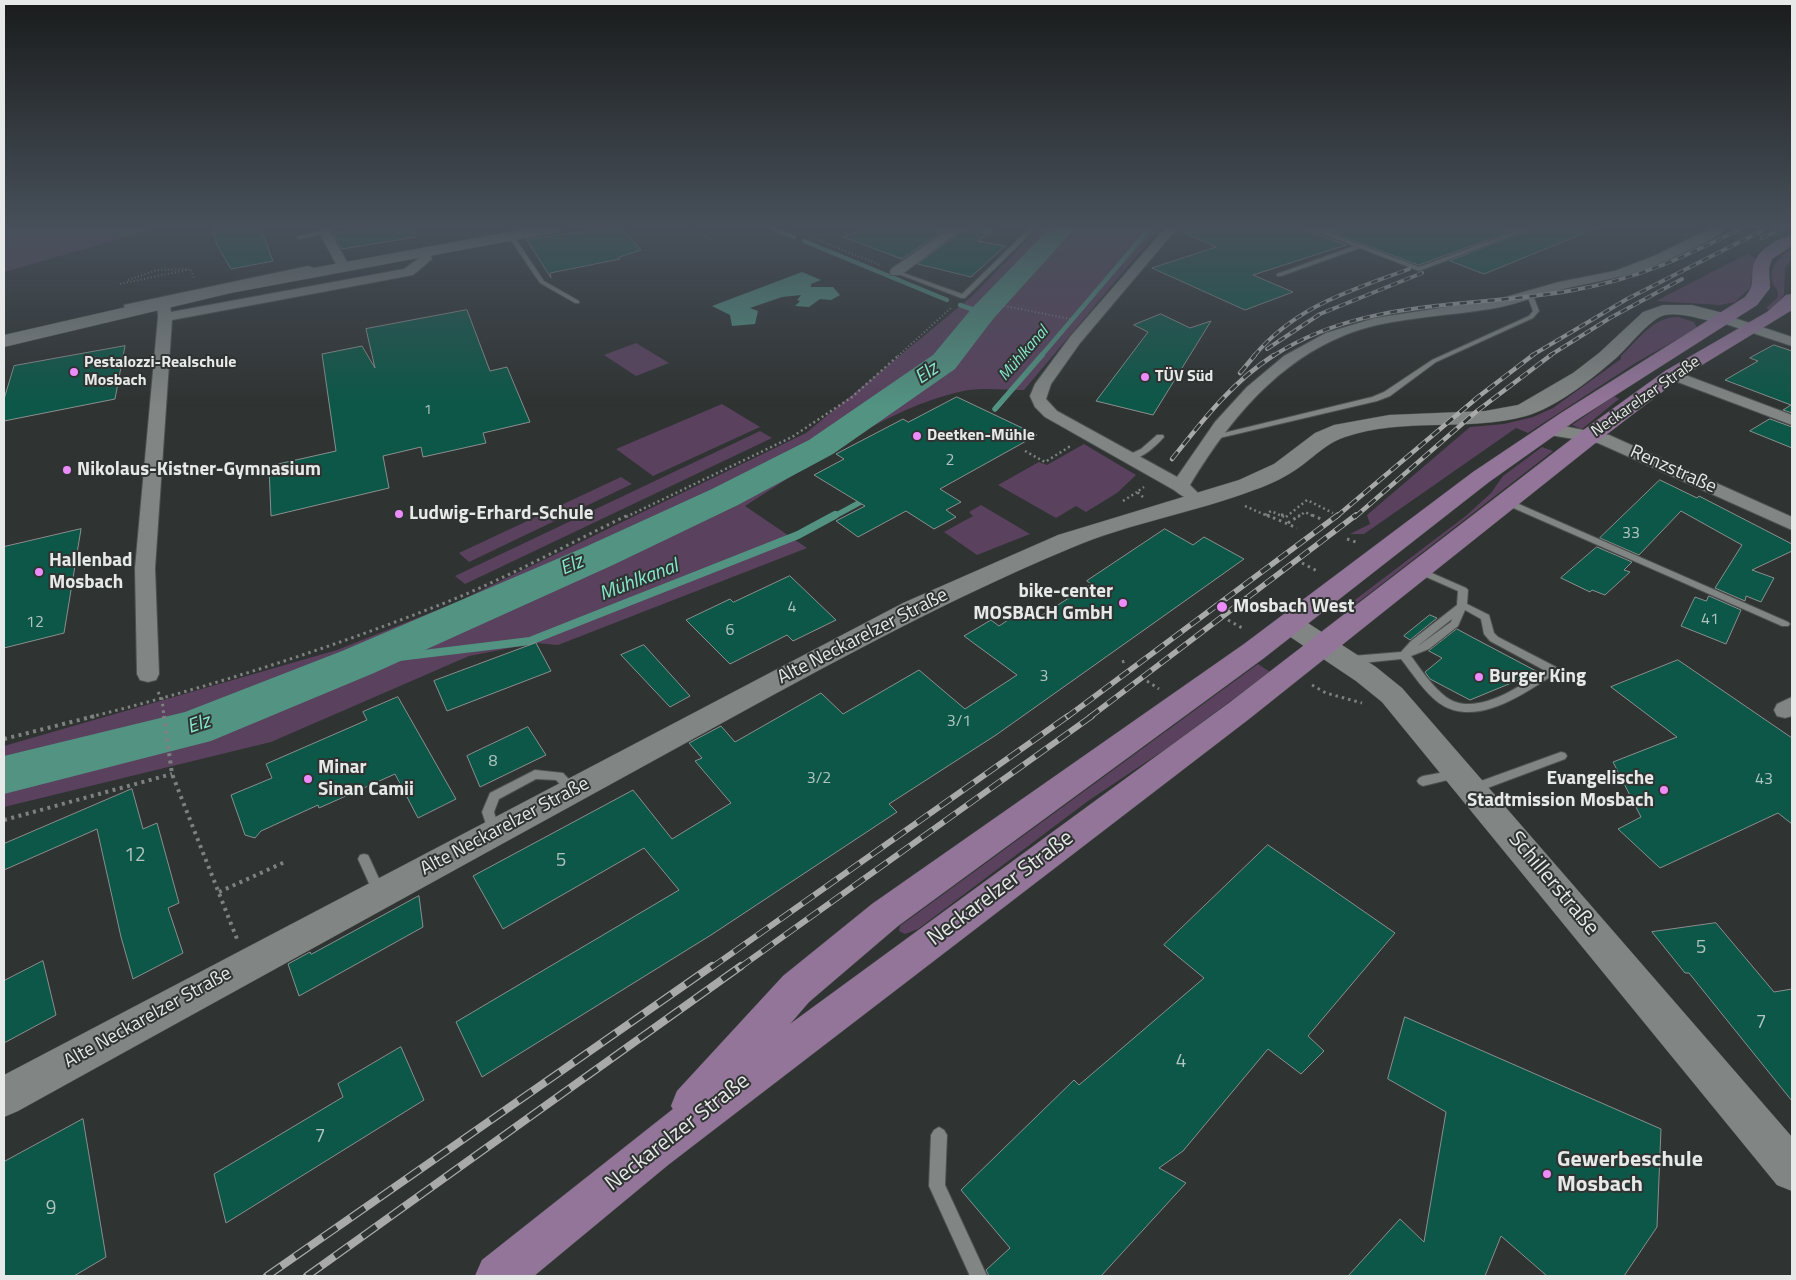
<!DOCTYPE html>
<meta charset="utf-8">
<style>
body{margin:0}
#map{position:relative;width:1796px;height:1280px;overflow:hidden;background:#2f3332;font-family:"Titillium Web",sans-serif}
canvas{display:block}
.frame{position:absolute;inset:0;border:5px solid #e6e9e8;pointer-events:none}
</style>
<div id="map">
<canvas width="1796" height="1280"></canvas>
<div class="frame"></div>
</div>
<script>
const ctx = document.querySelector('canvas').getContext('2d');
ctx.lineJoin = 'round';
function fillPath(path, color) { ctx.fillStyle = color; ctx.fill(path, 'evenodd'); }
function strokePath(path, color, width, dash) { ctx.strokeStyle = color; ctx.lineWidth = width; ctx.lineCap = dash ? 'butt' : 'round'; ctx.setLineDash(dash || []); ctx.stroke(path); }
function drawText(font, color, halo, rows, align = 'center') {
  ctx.font = font + ' "Titillium Web",sans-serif'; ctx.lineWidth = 4; ctx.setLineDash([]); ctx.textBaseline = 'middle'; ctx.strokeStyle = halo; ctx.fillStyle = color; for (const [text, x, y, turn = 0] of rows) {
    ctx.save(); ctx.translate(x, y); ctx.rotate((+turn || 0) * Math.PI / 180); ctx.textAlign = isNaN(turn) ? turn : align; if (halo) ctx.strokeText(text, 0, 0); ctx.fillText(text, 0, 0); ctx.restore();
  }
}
fillPath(new Path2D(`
 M4 227H162L4 272Z
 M1040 227H1161L1024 390C1005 390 981 387 963 391 883 409 814 463 745 506L807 548 558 645 536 643 469 656 271 742 4 807V746L337 650 457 602 806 433 971 297Z
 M1792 249V258L1785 268 1784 295 1771 310 1766 308 1777 298 1778 294C1778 288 1774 288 1773 283 1767 268 1781 254 1792 249Z
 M1747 254 1755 257 1750 288 1735 302 1720 305 1656 301Z
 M1678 317 1694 322 1697 328 1637 362 1528 433 1516 428 1364 534H1350L1370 524 1367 515 1470 427 1504 424 1533 417 1553 408 1621 359V356C1638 340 1653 317 1678 317Z
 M636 343 669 363 636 376 604 355Z
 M1614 396 1619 399 1582 429 1572 425Z
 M722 404 760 427 653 476 616 449Z
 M760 431 772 438 465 584 455 576Z
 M1084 444 1136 475 1117 493 1086 512 1076 506 1056 518 998 485 1039 462 1047 465Z
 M1542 447 1553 451 1343 614 1339 612 1467 515 1491 493 1503 476Z
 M621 477 632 484 469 562 459 553Z
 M981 505 1030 534 977 555 944 532 973 516 969 512Z
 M1258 664 1270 672 1167 748 1088 801 918 929 905 934 899 931 900 926Z`), '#5a425e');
fillPath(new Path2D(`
 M802 272 821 280 811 284V287H833L840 295 831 300 820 299 809 307 795 306 800 301 797 300 801 295 782 297 750 308 758 311 755 324 732 326 730 315 712 306Z`), '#529382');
strokePath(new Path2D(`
 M769 227 794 237
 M804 241 947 300
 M960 305 983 313
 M1041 356 1151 227`), '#529382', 4.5);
strokePath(new Path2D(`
 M995 409 1042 355
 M833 517 868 498`), '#529382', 5.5);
strokePath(new Path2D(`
 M358 662 530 641 798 535 835 515`), '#529382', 8);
fillPath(new Path2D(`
 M1051 227H1076L993 319 955 369 833 454 738 505 613 565 374 673 211 741 4 794V756L185 712 342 651 585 547 712 489 809 440 933 355 973 307Z`), '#529382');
const building = new Path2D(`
 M212 227H260L273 261 231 269 217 245Z
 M368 227H414L415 237 342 249 333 233Z
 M608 227H621L641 250 619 257 620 259 550 273 551 278 527 240Z
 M870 227H949L902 259 843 237Z
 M967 227H996L978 241 1005 246 971 277 918 264Z
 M1180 227H1306L1307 230 1346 245 1253 275 1293 292 1245 310 1152 268 1216 247 1178 230Z
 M1318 227H1523L1419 265Z
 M1536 227H1599L1484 274 1450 261Z
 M467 310 490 371 507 367 530 422 483 433 486 443 423 457 421 447 383 456 389 488 271 516 269 466 336 451 322 354 362 346 375 368 366 329Z
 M1161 314 1190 328 1211 321 1153 415 1096 401 1148 332 1134 325Z
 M1774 345 1792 351V413L1783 410 1791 405 1725 380 1758 361 1750 358Z
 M125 346 115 399 4 421V399L14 366Z
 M957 397 1037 435 940 489 961 502 946 510 956 517 934 529 906 511 858 537 836 521 865 506 814 475 844 459 836 454 903 419 908 422Z
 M1770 419 1792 427V448L1750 431Z
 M1660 480 1697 498 1699 496 1792 544V551L1752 570 1774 578 1761 602 1746 596 1745 601 1715 588 1742 545 1681 511 1639 555 1600 538Z
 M81 529 64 633 4 648V547Z
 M1165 529 1193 545 1204 537 1244 559 996 735 889 804 897 812 711 935 482 1077 456 1022 679 890 644 848 503 929 473 876 633 790 672 839 731 803 695 761 702 758 689 743 721 726 735 742 821 693 843 714 919 670 965 709 1017 675 964 636 991 620 999 626 1026 608 1039 617 1091 584 1087 581Z
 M1597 547 1632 562 1624 570 1630 572 1605 595 1592 590 1590 592 1561 578Z
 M790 576 836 620 793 641 787 635 730 664 686 620 730 599 733 602Z
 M1709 596 1741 610 1726 644 1681 626 1695 597 1706 601Z
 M1430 615 1437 618 1410 640 1404 636Z
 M1457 629 1468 635 1538 672 1470 700 1430 679 1425 672 1442 658 1429 651Z
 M536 643 551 671 447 711 434 681Z
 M644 645 690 696 670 707 621 655Z
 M1678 660 1792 738V824L1778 813 1660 868 1618 829 1641 817 1613 762 1677 737 1611 687Z
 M398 697 456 799 418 818 395 774 319 808 318 805 261 831 255 838 245 835 231 795 272 778 266 764 367 720 363 712Z
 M528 727 546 755 480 787 467 756Z
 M132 789 143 829 157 823 179 903 168 908 183 953 133 979 121 937 97 829 4 870V844Z
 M1268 845 1395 933 1308 1036 1324 1051 1301 1074 1268 1049 1183 1151 1159 1168 1186 1183 1101 1276H989L986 1270 1010 1248 961 1190 1074 1080 1079 1085 1204 978 1164 945Z
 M419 896 423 927 299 996 288 964 310 952 311 954Z
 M1716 923 1774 992 1792 989V1101L1689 973H1685L1652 932Z
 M43 961 56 1015 4 1043V981Z
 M1405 1017 1661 1129 1657 1227 1624 1276H1547L1501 1236 1485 1276H1348L1400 1219 1424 1242 1446 1112 1388 1079Z
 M401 1047 424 1100 226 1223 214 1174 343 1097 338 1084Z
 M83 1119 106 1257 74 1276H4V1162Z`);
fillPath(building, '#0c5747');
strokePath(building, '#8a8f8e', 1);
const lane = new Path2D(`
 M1031 227H1037L965 298H961L893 272 898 271 962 294Z
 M1308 227H1314L1419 267 1527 227H1534L1419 271 1360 248 1281 276H1277V274L1354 246 1308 228Z
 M325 230 327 231V233L299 239 296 237Z
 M509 235H513L544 281 579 301V303H575L540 283 508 236Z
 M308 266 323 271 320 273 308 270 131 306 132 311 129 313 126 311 124 305Z
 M1530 293 1533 295 1539 311 1533 318 1436 362 1390 396 1377 401 1211 440 1207 438 1211 436 1372 397 1384 392 1432 360 1529 316 1533 311 1527 295Z
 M1157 435H1163L1164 437C1155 447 1140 461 1126 460V456L1141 449Z
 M1505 498 1788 622 1790 624 1788 626H1782L1502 503V499Z
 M1418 567 1466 588 1468 590 1467 604 1489 615 1494 633 1498 637 1556 667 1557 670 1556 673C1525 693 1476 729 1439 703 1424 692 1413 674 1401 659L1352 664 1348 663 1347 660 1352 656 1401 652 1411 641 1457 605 1458 591 1415 572 1413 570ZM1465 610 1481 619 1484 634 1490 641 1544 670C1519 687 1475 718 1446 697 1432 686 1421 670 1411 656L1429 649 1458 626ZM1452 619 1451 622 1418 646 1419 645Z
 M1561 752 1565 753 1567 756 1565 759 1474 793 1470 791 1468 788 1470 785Z
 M535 770 563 773 579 790 577 793C568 796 562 786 556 780L536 779 499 799 494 812 500 832 498 836 494 837 490 836 482 812 490 793Z
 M1456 770 1460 771 1462 774 1460 777 1423 786 1419 784 1417 781 1419 778 1423 776Z
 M364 854 368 855 370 859 385 892 383 896 379 898 375 896 373 892 358 859 360 855Z
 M939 1127 944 1130 947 1135 945 1185 987 1276H970L929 1186 931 1135 934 1130Z`);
const street = new Path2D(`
 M325 227H338L331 233 349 266 347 269 343 270 337 266 319 232Z
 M952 227H965L901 275H891L890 272 891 269Z
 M1166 227H1178L1080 343 1051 384 1046 399 1057 411 1177 477 1215 422 1247 387 1284 356 1326 333 1375 318 1499 299 1559 282 1615 271 1654 256 1714 227H1728C1718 239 1673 257 1658 264 1628 277 1598 281 1567 288 1541 294 1516 305 1490 309 1452 315 1414 317 1377 325 1291 345 1234 412 1190 485L1199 494 1196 498C1186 500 1182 496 1174 490L1045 417 1035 407 1030 396 1035 384 1070 337Z
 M424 247 428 248 432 259 413 275 172 320 155 568 159 674 156 680 148 682 140 680 137 674 135 568 158 317 157 303 164 299 169 300 171 312 404 269 419 258 418 251Z
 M1725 315 1792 337V346L1720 322 1718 319Z
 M1672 370 1792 415V425L1667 378 1664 375Z
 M1550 426 1568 427 1609 435 1792 517V530L1598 443 1544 434 1542 431 1544 428Z
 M1792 697V716L1785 718 1777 716 1774 710 1777 704Z`);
const secondary = new Path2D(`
 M536 227H566L558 232 231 293 4 347V335L231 283Z
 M1663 305H1692L1731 315 1734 319 1731 323C1710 325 1688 311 1665 315 1649 319 1628 348 1615 359 1592 379 1555 408 1526 416 1467 432 1403 417 1345 437 1323 444 1309 463 1289 474 1279 480 1266 486 1254 490 1194 513 1129 523 1071 548 922 610 783 690 642 767 434 881 226 996 18 1111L4 1117V1075L903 603 1058 535 1239 480 1274 464 1315 433 1334 425 1389 415 1485 411 1518 405 1573 373 1599 353 1643 312Z
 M1290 615 1300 618 1376 667 1402 688 1792 1137V1191L1777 1185 1382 702 1356 681 1280 630 1276 624 1280 618Z`);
const primary = new Path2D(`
 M1792 235V246L1772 259 1769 268 1770 288 1757 305 1575 421 1489 482 1264 658 898 926 809 1002 790 1024 1229 703 1582 431 1665 371 1767 312 1786 295 1792 294V310L1679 379 1598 441 1249 719 668 1165 534 1276H475L482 1260 673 1109 671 1106 677 1091 783 976 872 904 1244 644 1473 472 1561 413 1745 297C1755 285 1751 282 1753 267 1756 250 1777 239 1792 235Z`);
strokePath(lane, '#4d514f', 2);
strokePath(street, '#4d514f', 2);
strokePath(secondary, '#4d514f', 1);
strokePath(primary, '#4d514f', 1);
strokePath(new Path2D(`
 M689 227 711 240
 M813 238 880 265
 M128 280 157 270 189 269
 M120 284 191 269 194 279
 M980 301 1070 319
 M898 356 951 308`), '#7e8180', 2, [1, 2.5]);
strokePath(new Path2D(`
 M1025 451 1045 462 1069 447 1066 446
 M1143 497 1137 492 1144 487
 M1123 501 1137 492
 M1245 506 1270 517
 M1265 515 1271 511 1284 517
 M626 517 792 437 852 397 899 355
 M1286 517 1307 500 1333 513
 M1298 517 1305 512 1315 517`), '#7e8180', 2.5, [2, 3]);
strokePath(new Path2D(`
 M1267 515 1297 528
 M1281 515H1287
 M1312 515 1323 520
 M1288 523 1300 515
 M1347 539 1359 543
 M1302 563 1319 572
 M1228 620 1244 629
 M1122 662 1125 661
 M1147 681 1159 689
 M1312 685 1326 693 1362 703
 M158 692 162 699 164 717
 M90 717C211 687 331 648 447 602 509 577 568 544 628 515`), '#7e8180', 3, [2.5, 4]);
strokePath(new Path2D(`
 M164 716 172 774 237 939
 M4 739 95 716
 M4 820 172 774
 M219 892 287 861`), '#7e8180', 4, [3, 4.5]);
fillPath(lane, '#818684');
fillPath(street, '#818684');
fillPath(secondary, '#818684');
fillPath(primary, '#94759a');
const railFar4 = new Path2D(`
 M1762 238 1784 227
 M1267 349 1320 314 1422 273
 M1254 356C1296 306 1350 291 1409 269
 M1273 356C1364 297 1471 309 1574 290 1641 278 1684 257 1744 227
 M1531 356 1627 299 1769 227
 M1549 356 1610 318 1682 279`);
const railFar3 = new Path2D(`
 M1240 373 1255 355
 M1172 459C1203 420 1232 382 1274 355
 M1336 517 1478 397 1533 355
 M1355 517 1477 411 1551 355`);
const railFar2 = new Path2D(`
 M1067 717 1338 515
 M1090 717 1356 515`);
const railFar1 = new Path2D(`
 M711 968 1068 716
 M739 968 1092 716`);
const rail = new Path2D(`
 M267 1276 712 966
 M307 1276 741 966`);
strokePath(railFar4, '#a7aaa9', 4);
strokePath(railFar3, '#a7aaa9', 4.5);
strokePath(railFar2, '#a7aaa9', 5.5);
strokePath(railFar1, '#a7aaa9', 6);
strokePath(rail, '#a7aaa9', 8);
strokePath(railFar4, '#2f3332', 2.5, [7]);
strokePath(railFar3, '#2f3332', 3, [9]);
strokePath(railFar2, '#2f3332', 4, [11]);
strokePath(railFar1, '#2f3332', 4.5, [14]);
strokePath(rail, '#2f3332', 5.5, [17]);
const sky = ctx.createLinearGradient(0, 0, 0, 406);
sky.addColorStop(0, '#1a1c1c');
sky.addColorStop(0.56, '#47505a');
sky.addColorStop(1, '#47505a00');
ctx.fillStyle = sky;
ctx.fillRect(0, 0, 1796, 406);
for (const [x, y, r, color] of [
 [74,372,5,"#ec8cfb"],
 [1145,377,5,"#ec8cfb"],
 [917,436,5,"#ec8cfb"],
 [67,470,5,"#ec8cfb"],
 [399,514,5,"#ec8cfb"],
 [39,572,5,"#ec8cfb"],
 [1123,603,5,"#ec8cfb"],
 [1222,607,6,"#ec8cfb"],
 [1479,677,5,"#ec8cfb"],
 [308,779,5,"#ec8cfb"],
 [1664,790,5,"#ec8cfb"],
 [1547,1174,5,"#ec8cfb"]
]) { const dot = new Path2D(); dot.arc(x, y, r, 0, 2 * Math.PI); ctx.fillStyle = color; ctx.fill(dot); strokePath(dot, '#2f3332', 2); }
drawText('14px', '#b0c4c0', null, [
 ["1",428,411]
]);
drawText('italic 16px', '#85e9ce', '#2f3332', [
 ["Mühlkanal",1024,354,-49]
]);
drawText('bold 16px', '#e6e9e8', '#2f3332', [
 ["Pestalozzi-Realschule",84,363],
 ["Mosbach",84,381],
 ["TÜV Süd",1155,377],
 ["Deetken-Mühle",927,436]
], 'left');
drawText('16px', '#e6e9e8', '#2f3332', [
 ["Neckarelzer Straße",1646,397,-35]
]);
drawText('16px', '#b0c4c0', null, [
 ["2",950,461],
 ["33",1631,534],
 ["4",792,608],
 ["41",1710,620],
 ["12",35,623],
 ["6",730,631],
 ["3",1044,677],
 ["3/1",959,722],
 ["8",493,762],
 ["3/2",819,779],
 ["43",1764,780]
]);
drawText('bold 19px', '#e6e9e8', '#2f3332', [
 ["Nikolaus-Kistner-Gymnasium",77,470],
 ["Ludwig-Erhard-Schule",409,514],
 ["Hallenbad",49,561],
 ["Mosbach",49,583],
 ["bike-center",1113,592,"right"],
 ["MOSBACH GmbH",1113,614,"right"],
 ["Mosbach West",1233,607],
 ["Burger King",1489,677],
 ["Minar",318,768],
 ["Sinan Camii",318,790],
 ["Evangelische",1654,779,"right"],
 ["Stadtmission Mosbach",1654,801,"right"]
], 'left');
drawText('19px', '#e6e9e8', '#2f3332', [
 ["Renzstraße",1673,470,24],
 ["Alte Neckarelzer Straße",863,637,-27],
 ["Alte Neckarelzer Straße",505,827,-28],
 ["Alte Neckarelzer Straße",148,1018,-29]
]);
drawText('19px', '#b0c4c0', null, [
 ["12",135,856],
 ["5",561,861],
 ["5",1701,948],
 ["7",1761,1023],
 ["4",1181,1062],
 ["7",320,1137],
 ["9",51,1209]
]);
drawText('italic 20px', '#85e9ce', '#2f3332', [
 ["Elz",927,374,-35],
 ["Elz",572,566,-24],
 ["Mühlkanal",639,581,-21],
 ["Elz",199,725,-19]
]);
drawText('22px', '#e6e9e8', '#2f3332', [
 ["Schillerstraße",1553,884,50],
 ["Neckarelzer Straße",1001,889,-37],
 ["Neckarelzer Straße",678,1133,-38]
]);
drawText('bold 22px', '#e6e9e8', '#2f3332', [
 ["Gewerbeschule",1557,1161],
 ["Mosbach",1557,1186]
], 'left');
</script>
